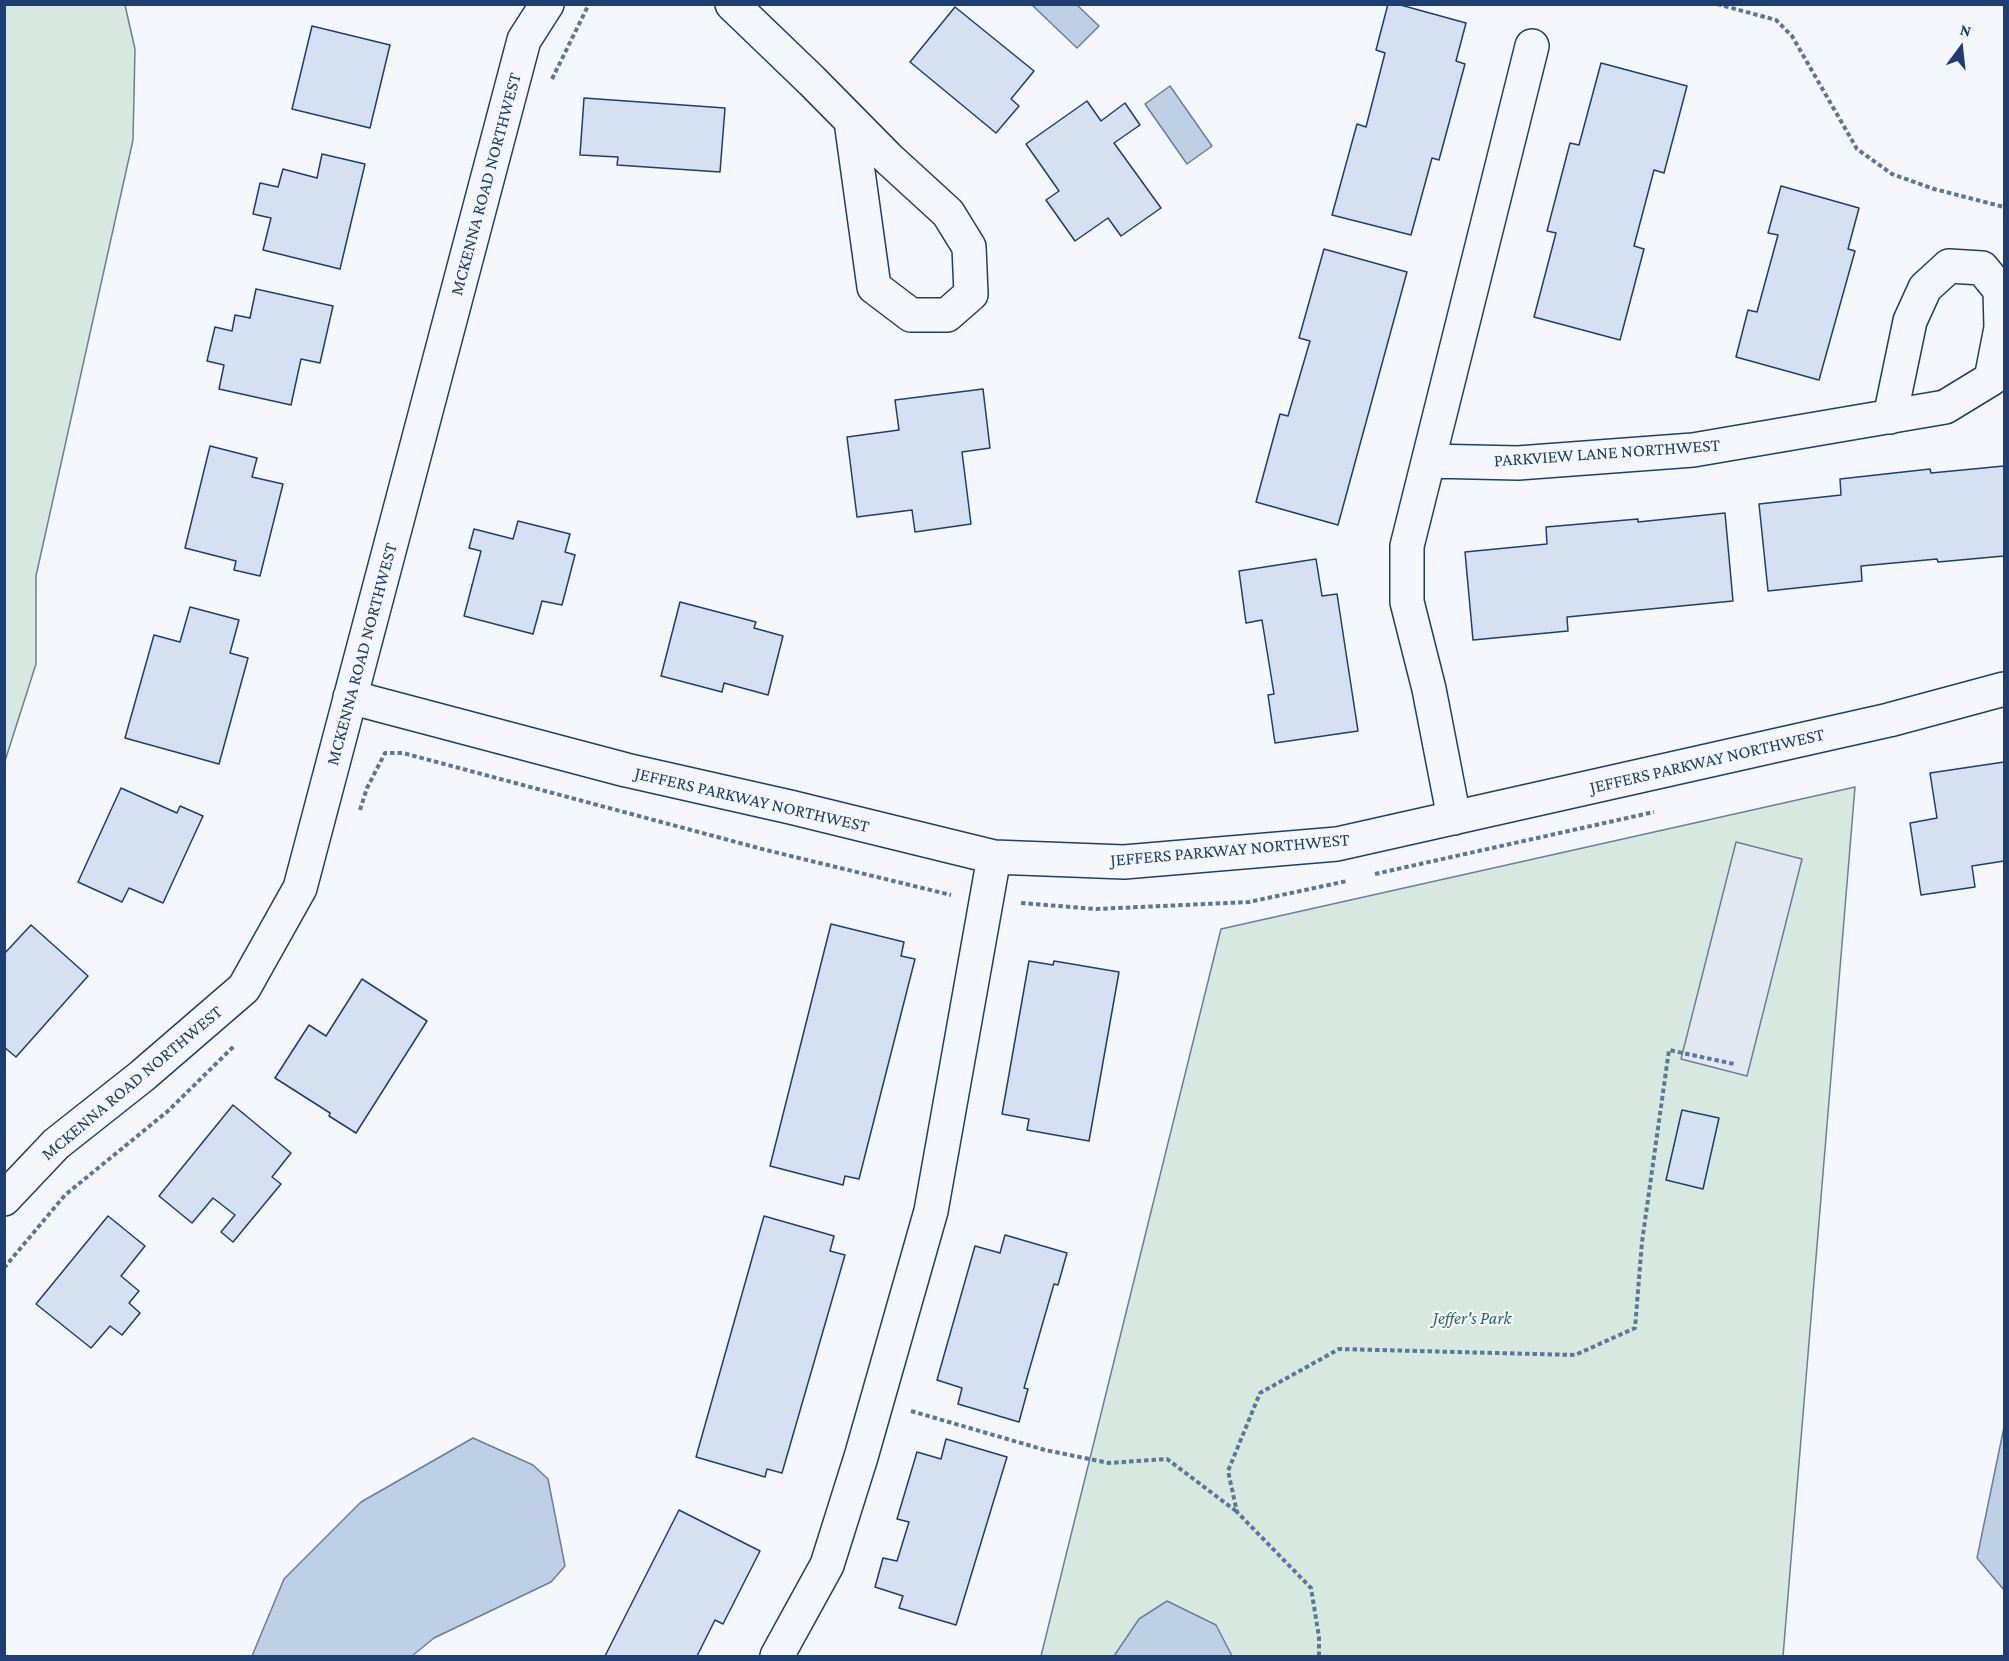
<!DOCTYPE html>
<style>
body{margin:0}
#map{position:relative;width:2009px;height:1661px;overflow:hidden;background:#f4f7fb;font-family:"Crimson Pro",serif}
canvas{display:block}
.frame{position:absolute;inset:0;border:6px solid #1d3f73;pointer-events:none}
.north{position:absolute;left:1931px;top:18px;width:60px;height:60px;-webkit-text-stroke:4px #f4f7fb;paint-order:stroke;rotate:15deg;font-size:16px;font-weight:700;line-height:24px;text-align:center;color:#1d3f73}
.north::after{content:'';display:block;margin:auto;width:21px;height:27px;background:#1d3f73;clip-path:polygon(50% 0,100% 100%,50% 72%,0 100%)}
</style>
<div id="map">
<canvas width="2009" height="1661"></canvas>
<div class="frame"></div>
<div class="north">N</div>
</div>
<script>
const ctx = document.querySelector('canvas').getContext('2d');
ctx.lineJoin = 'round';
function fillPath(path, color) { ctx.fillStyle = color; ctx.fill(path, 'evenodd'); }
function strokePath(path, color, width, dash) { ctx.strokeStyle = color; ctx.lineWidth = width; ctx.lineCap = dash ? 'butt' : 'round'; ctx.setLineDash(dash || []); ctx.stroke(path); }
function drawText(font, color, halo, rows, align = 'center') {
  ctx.font = font + ' "Crimson Pro",serif'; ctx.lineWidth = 4.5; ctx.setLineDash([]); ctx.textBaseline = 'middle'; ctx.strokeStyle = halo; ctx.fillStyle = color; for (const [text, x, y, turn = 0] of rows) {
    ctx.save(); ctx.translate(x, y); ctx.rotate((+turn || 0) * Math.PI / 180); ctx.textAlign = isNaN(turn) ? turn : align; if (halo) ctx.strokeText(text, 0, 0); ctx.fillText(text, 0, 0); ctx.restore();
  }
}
const green = new Path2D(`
 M5 4 125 5 135 49 133 140 36 576V664L5 761Z
 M1855 787 1783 1656H1041L1221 929Z`);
fillPath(green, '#d7e8df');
strokePath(green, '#687fa3', 1.5);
const parking = new Path2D(`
 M1736 842 1802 859 1747 1076 1681 1059Z`);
fillPath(parking, '#e3e8f0');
strokePath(parking, '#687fa3', 1.5);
const water = new Path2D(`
 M1032 5H1077L1099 26 1077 48Z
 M1170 86 1212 146 1187 164 1145 104Z
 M2004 1427V1590L1977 1558Z
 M473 1438 533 1465 548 1479 565 1566 551 1582 434 1638 412 1656H252L284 1579 361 1502Z
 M1167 1601 1216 1625 1232 1656H1114L1139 1619Z`);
fillPath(water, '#bed0e5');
strokePath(water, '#687fa3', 1.5);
const building = new Path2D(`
 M1388 4H1397L1466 23 1456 61 1465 64 1439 160 1432 158 1411 235 1332 215 1357 124 1366 127 1385 53 1376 50Z
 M955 7 1034 71 1011 99 1019 106 996 133 910 62Z
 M312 26 390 45 370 128 292 109Z
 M1601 63 1687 86 1664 173 1654 170 1634 246 1644 249 1620 340 1534 317 1556 233 1547 231 1570 143 1579 145Z
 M584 98 725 108 720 172 617 165 618 157 580 155Z
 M1087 101 1101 121 1125 103 1140 125 1114 143 1161 208 1121 236 1108 218 1075 241 1046 200 1059 191 1026 144Z
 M322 154 365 164 340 269 263 250 271 218 253 214 260 183 278 187 283 169 317 178Z
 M1781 186 1859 208 1848 249 1855 251 1819 380 1736 357 1748 310 1757 312 1778 235 1768 233Z
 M1324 249 1407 272 1338 525 1256 502 1280 414 1288 416 1310 341 1299 338Z
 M256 289 333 306 320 363 301 359 291 405 219 389 224 365 207 361 215 327 232 331 235 315 250 318Z
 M983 389 990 448 962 452 971 524 915 532 912 510 857 517 847 437 899 430 895 400Z
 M210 446 257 458 252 477 283 484 260 576 234 570 236 561 185 548Z
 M2004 466V556L1938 562 1937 559 1861 566 1862 581 1768 591 1759 504 1841 495 1840 479 1930 469 1931 473Z
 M1725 513 1733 601 1567 617 1568 631 1473 640 1465 552 1547 544 1546 527 1638 519V522Z
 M518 521 570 534 565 552 575 555 562 605 542 601 533 634 464 616 481 551 469 548 474 529 513 539Z
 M1316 559 1322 596 1337 594 1358 731 1275 743 1268 695 1274 694 1262 620 1246 623 1239 571Z
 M680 602 756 622 754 628 783 636 768 695 724 683 722 692 661 676Z
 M190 607 239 620 230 653 248 658 219 764 125 738 154 635 180 642Z
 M2004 762V861L1972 866 1975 887 1921 895 1910 823 1937 818 1930 773Z
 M121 788 177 813 180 806 203 816 163 903 129 888 122 902 78 882Z
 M831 924 904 942 901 956 915 959 859 1179 845 1176 843 1185 770 1166Z
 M31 925 88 976 16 1057 4 1047V954Z
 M1029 961 1053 965 1054 961 1119 972 1089 1141 1027 1130 1029 1119 1002 1114Z
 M362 979 427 1021 356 1133 329 1116 330 1113 275 1078 309 1025 326 1036Z
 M233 1105 291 1153 272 1177 281 1184 233 1242 221 1232 235 1215 213 1198 192 1223 159 1196Z
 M1682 1110 1719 1118 1703 1189 1666 1180Z
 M108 1216 145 1246 121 1276 139 1291 129 1303 140 1313 122 1335 110 1326 91 1348 36 1304Z
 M764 1216 834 1236 830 1251 845 1255 782 1473 767 1469 765 1477 696 1457Z
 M1005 1235 1067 1253 1058 1285 1054 1284 1024 1388 1028 1389 1019 1422 958 1404 962 1388 937 1380 975 1246 1000 1253Z
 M946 1439 1007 1457 956 1625 899 1608 903 1596 875 1587 883 1558 897 1561 909 1522 897 1519 917 1452 941 1459Z
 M679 1510 760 1551 723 1624 715 1620 697 1656H605Z`);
fillPath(building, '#d5e0f0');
strokePath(building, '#1d3f73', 1.5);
const minor = new Path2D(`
 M732 4 812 81 889 159 948 213 969 247 971 294 947 315H911L874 287 851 121
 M1429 461 1518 463 1693 450 1945 407 1991 379 2001 328 2000 290 1982 268 1949 266 1925 288 1910 321 1890 417
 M350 697 626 770 790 807 994 857 1124 862 1337 844 1889 720 2004 689
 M1454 818 1429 689 1407 602V546L1532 46
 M4 1199 56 1144 142 1076 244 988 300 888 524 40 547 4
 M777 1656 827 1565 861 1457 931 1211 994 857`);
strokePath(minor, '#1d3f73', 36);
strokePath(new Path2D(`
 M1717 4 1776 20 1792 36 1857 149 1892 174 1934 189 2004 207
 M552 79 589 4
 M360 810 367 788 385 753H403L766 850 951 895
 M1375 874 1654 812
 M1021 903 1096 909 1249 902 1347 881
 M4 1268 65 1195 168 1111 234 1046
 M911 1411 1045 1450 1109 1463 1167 1459 1236 1511
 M1319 1656V1637L1311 1588 1237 1512 1228 1471 1260 1393 1339 1349 1575 1355 1635 1328 1642 1242 1669 1050 1734 1064`), '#5e769c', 4, [4.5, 3]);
strokePath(minor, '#f4f7fb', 33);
drawText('18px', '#1d3f73', '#f4f7fb', [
 ["MCKENNA ROAD NORTHWEST",486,184,-75],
 ["PARKVIEW LANE NORTHWEST",1607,453,-4],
 ["MCKENNA ROAD NORTHWEST",362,654,-75],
 ["JEFFERS PARKWAY NORTHWEST",1707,761,-13],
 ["JEFFERS PARKWAY NORTHWEST",752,800,13],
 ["JEFFERS PARKWAY NORTHWEST",1230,850,-5],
 ["MCKENNA ROAD NORTHWEST",132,1083,-40]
]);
drawText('italic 18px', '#2c6c60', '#f4f7fb', [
 ["Jeffer's Park",1472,1318]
]);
</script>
